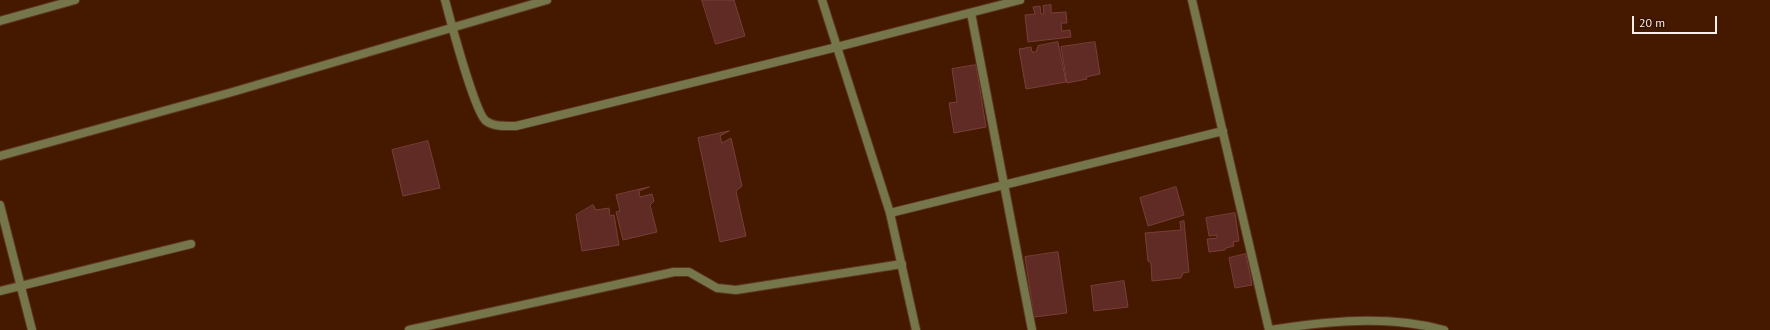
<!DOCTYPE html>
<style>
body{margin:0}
#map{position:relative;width:1770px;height:330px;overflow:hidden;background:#451800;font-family:"PT Sans",sans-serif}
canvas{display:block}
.scale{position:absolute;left:1632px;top:16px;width:85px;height:18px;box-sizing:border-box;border:2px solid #faeee8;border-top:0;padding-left:5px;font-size:12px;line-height:14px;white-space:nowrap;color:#faeee8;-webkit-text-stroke:3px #351200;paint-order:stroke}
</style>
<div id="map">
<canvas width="1770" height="330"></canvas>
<div class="scale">20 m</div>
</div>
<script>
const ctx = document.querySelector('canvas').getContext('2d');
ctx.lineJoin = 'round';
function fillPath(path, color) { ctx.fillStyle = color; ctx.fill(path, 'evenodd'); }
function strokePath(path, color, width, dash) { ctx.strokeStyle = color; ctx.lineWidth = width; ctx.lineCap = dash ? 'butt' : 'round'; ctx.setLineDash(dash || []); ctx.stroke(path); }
const building = new Path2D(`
 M702 0H734L745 36 716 44Z
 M1051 5V13L1066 12 1067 23H1061L1062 31 1070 30 1071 37 1028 42 1025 15 1035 14 1033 7 1040 6 1041 14H1044L1043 6Z
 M1058 42 1066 82 1026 89 1019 49 1031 47 1032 52H1036L1038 46Z
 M1095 42 1100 74 1086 77 1087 79 1067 83 1061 47Z
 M976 65 986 127 954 133 949 103 957 102 952 69Z
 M729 131 720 136 722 143 731 138 742 186 736 191 746 236 720 242 698 138Z
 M428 141 440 188 403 196 392 150Z
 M649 187 639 191 640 197 652 194 654 201 650 205 657 232 623 240 616 212 620 211 616 195Z
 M1176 187 1184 215 1148 226 1140 198Z
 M593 205 596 210 609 208 610 216 614 215 619 245 582 251 576 215Z
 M1235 213 1239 241 1233 242 1234 246 1226 248 1225 250 1209 252 1207 239 1217 238V235L1209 236 1206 218Z
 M1184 221 1189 272 1183 273 1181 278 1152 281 1151 263 1148 261 1145 233 1181 230 1180 222Z
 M1058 252 1067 313 1034 317 1025 257Z
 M1246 254 1252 285 1235 288 1229 258Z
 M1124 281 1128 307 1094 311 1091 286Z`);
fillPath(building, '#612b25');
strokePath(building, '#783f38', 1);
const minor = new Path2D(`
 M445 0C450 19 475 113 486 121 494 127 506 126 516 126L837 47 1020 0
 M1192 0 1269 330
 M971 13 1032 330
 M0 21 75 0
 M0 156 229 93 547 0
 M0 205 32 330
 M890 213 1223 131
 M0 291 191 244
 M409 330 674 272H689L717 288 736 290 902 264
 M1270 330C1327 321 1387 315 1444 330`);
const tertiary = new Path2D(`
 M822 0 890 213 916 330`);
strokePath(minor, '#5e3620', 10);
strokePath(tertiary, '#5e3620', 10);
strokePath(minor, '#76764b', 8);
strokePath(tertiary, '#76764b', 8);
</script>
